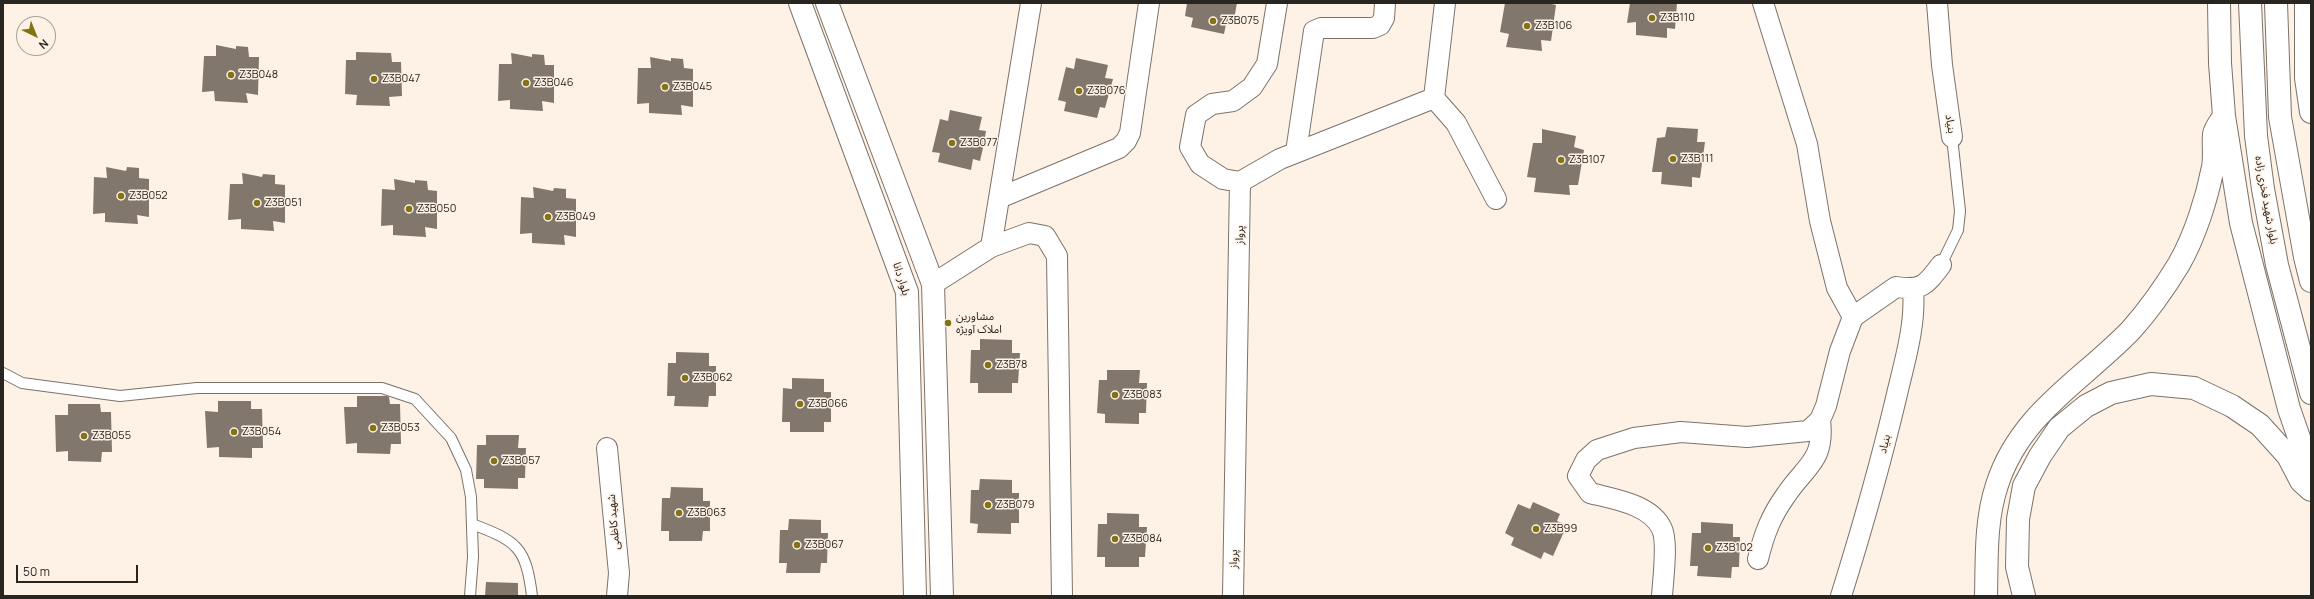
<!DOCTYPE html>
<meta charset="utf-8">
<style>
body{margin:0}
#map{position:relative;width:2314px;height:599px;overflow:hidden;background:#fef2e6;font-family:Manrope,sans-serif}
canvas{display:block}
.frame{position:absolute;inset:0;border:4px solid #292520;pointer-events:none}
.north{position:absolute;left:16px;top:16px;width:40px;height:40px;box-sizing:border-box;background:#fef2e6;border:1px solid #a9a097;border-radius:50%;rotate:137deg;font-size:11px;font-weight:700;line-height:16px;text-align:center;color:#292520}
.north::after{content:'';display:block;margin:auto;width:14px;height:18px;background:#837315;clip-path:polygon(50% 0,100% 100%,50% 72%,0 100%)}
.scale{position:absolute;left:16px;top:565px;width:122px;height:18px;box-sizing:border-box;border:2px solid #292520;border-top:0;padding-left:5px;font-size:12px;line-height:14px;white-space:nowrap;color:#292520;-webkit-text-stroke:3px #fef2e6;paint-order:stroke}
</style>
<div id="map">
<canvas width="2314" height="599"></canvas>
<div class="frame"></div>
<div class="north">N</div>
<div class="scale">50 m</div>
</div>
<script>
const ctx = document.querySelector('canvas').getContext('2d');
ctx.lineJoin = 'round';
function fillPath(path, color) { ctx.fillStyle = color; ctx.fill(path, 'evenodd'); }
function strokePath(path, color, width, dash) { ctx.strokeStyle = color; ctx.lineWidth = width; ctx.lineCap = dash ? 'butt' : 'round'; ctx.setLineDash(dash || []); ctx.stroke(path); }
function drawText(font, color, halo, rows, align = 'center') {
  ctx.font = font + ' Manrope,"Noto Sans Arabic",sans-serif'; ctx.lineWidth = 3; ctx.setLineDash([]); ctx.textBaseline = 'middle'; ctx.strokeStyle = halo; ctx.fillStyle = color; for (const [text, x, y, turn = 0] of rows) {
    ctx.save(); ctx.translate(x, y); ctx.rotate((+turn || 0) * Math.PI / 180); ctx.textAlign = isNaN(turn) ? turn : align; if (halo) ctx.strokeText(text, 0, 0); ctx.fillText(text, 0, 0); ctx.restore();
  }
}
fillPath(new Path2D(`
 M1187 3H1237L1233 25 1226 24 1224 34 1191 27 1193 18 1185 16Z
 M1505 3H1547L1556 5 1551 41 1541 40 1542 51 1506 47 1509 34 1500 32Z
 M1630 3H1677L1675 29 1667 28V38L1636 35V22L1627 23Z
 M216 45 236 49V46L248 47 249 57H259L258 95 246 93 248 103 215 101 214 91 202 92 204 56H216Z
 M356 52 391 53 392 62H401L402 96 389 97 390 106 356 105 357 95 345 94 346 60H356Z
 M511 53 532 57V54L544 55 545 65H554V103L542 101 543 111 510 109V100L498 101 499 64H512Z
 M650 57 671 61V58L683 59 684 68 693 69V107L681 105 682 115 649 113V103L637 104 638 68H651Z
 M1076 58 1108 65 1105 78 1113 79 1105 108 1100 107 1097 118 1064 111 1066 102 1058 100 1066 67 1074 69Z
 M950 110 982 117 979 130 986 131 983 148 980 161 973 159 971 170 938 162 940 153 932 152 940 119 948 121Z
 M1667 127 1698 129 1697 142H1705L1700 178 1692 177V187L1661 184 1662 172H1652L1657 138 1665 137Z
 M1542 129 1576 136 1574 147 1584 150 1578 185H1569L1570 195 1534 192 1536 178 1527 177 1533 143H1542Z
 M106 167 126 171 127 167 139 168V178L149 179V217L137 215 138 224 105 222V213L93 214 94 177 107 178Z
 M242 173 262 177 263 174 275 175V184L285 185V223L273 221 274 231 241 229V219L228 220 230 184H243Z
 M394 179 415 183V180L427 181 428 190 437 191V229L425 227 426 237 393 235V225L381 226 382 189 395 190Z
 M533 187 553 191 554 188 566 189V198L576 199V237L564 235 565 245 532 243V233L520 234 521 197 534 198Z
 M980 339 1012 340V353H1020L1018 383H1012V393H978V383H970L971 350H980Z
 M676 352 709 353V366H716V396H709L708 407 674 406 675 396H667L668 363H676Z
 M1107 370H1140L1139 383H1147L1146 413H1139V424L1105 423V414L1097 413 1099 380H1107Z
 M792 378 824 379V392H831V422H824V432H790V422H782L783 388 792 389Z
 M357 396H387L389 397 390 404H400L401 444H391L390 454 357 453V443L346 444 344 407H357Z
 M218 401H251V409H262L263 448H252V458L219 457V447L207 448 205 411 218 412Z
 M68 404H100L101 412H111L112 452H102L101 462 68 461V451L56 452 55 415H68Z
 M486 435H519L518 448H526L525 478H518V489L484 488V479H476L477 445H486Z
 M980 479 1012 480V493H1019V523H1011V534L977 533 978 524 970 523 971 490H979Z
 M671 487 703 488V501H710V531H703L702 541H669V531H661L662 498H670Z
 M1533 502 1560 514 1557 521 1567 525 1553 556 1544 552 1541 559 1511 545 1514 538 1505 533 1518 504 1530 509Z
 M1107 513 1139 514V527H1147L1145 557H1139V567H1105V557H1097L1098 524H1107Z
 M789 519 821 520V533H828L827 563H821L820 573H786L787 563H779L780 530H788Z
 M1701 522 1733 524V537H1740L1739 567H1732L1731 578 1697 576 1698 566H1690L1692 533H1701Z
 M486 582 518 583V596H485Z`), '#82776d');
const lane = new Path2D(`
 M1941 265 1958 230 1960 211 1952 137
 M3 373 22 383 120 396 197 388H382L415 399 451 438 466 470 471 497 473 557 470 596
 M472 524C517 541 526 547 532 596`);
const street = new Path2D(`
 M1763 3 1807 144 1820 221 1837 288 1853 317
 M1937 3 1942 65 1952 137
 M1434 98 1456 123 1496 199
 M1296 152 1314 31 1321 28H1373L1380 25 1384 18 1385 3
 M1240 182 1223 179 1200 164 1190 147 1196 115 1212 104 1233 101 1252 87 1267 64 1277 3
 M999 198 1119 148 1126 141 1130 133 1149 3
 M991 247 1031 3
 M933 284 991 247 1029 233 1045 236 1057 256 1062 596
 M607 448 619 573 617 596
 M1758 559C1764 534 1771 516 1786 495 1806 465 1825 461 1820 420
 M1233 596 1240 182 1280 159 1434 98 1445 3
 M1662 596C1663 580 1668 542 1662 529 1651 504 1613 499 1590 493L1578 476 1586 460 1597 450 1634 438 1681 432 1747 437 1808 431 1820 420 1826 406 1840 351 1853 317 1896 287C1922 291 1926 285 1941 265
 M1841 596C1862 529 1881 462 1897 394 1905 360 1916 324 1913 289`);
const secondary = new Path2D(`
 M800 3 907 292 915 596
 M827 3 933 284 942 596`);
const primary = new Path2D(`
 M2219 3 2220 63 2224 116 2241 223 2289 409 2311 472
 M2250 3 2256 136 2263 189 2277 265 2311 393
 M2276 3 2280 117 2305 257 2311 281
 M2306 3V78L2311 112
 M1986 596C1987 559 1985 521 1997 485 2020 413 2082 381 2131 330 2149 310 2165 287 2179 264 2195 236 2207 198 2213 167 2215 156 2213 145 2214 134 2215 128 2221 121 2224 116
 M2024 596 2017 567 2018 519 2024 486 2040 456 2059 428 2086 406 2111 393 2151 384 2194 388 2232 406 2260 425 2288 456 2301 481 2311 490`);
strokePath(lane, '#7d7268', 12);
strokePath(street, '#7d7268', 22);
strokePath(secondary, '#7d7268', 24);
strokePath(primary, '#7d7268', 24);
strokePath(lane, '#fff', 10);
strokePath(street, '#fff', 20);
strokePath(secondary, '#fff', 22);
strokePath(primary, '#fff', 22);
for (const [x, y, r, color] of [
 [1652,18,4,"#837315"],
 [1213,21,4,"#837315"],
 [1527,26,4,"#837315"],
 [231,75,4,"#837315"],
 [374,79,4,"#837315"],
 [526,83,4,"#837315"],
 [665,87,4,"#837315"],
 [1079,91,4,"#837315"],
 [952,143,4,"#837315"],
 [1673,159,4,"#837315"],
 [1561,160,4,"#837315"],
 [121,196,4,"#837315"],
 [257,203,4,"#837315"],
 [409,209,4,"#837315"],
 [548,217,4,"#837315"],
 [948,323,4,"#837315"],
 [988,365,4,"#837315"],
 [685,378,4,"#837315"],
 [1115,395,4,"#837315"],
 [800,404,4,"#837315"],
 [373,428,4,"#837315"],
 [234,432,4,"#837315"],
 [84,436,4,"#837315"],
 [494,461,4,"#837315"],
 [988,505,4,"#837315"],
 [679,513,4,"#837315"],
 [1536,529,4,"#837315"],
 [1115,539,4,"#837315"],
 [797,545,4,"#837315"],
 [1708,548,4,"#837315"]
]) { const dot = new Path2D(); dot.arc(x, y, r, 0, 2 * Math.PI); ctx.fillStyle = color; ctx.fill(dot); strokePath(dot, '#fef2e6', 1.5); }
drawText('11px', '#292520', '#fef2e6', [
 ["Z3B110",1660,18],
 ["Z3B075",1221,21],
 ["Z3B106",1535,26],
 ["Z3B048",239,75],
 ["Z3B047",382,79],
 ["Z3B046",534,83],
 ["Z3B045",673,87],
 ["Z3B076",1087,91],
 ["Z3B077",960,143],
 ["Z3B111",1681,159],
 ["Z3B107",1569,160],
 ["Z3B052",129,196],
 ["Z3B051",265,203],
 ["Z3B050",417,209],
 ["Z3B049",556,217],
 ["مشاورین",956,317],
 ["املاک آویژه",956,330],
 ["Z3B78",996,365],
 ["Z3B062",693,378],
 ["Z3B083",1123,395],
 ["Z3B066",808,404],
 ["Z3B053",381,428],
 ["Z3B054",242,432],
 ["Z3B055",92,436],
 ["Z3B057",502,461],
 ["Z3B079",996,505],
 ["Z3B063",687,513],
 ["Z3B99",1544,529],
 ["Z3B084",1123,539],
 ["Z3B067",805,545],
 ["Z3B102",1716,548]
], 'left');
drawText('11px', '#292520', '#fef2e6', [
 ["بنیاد",1950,124,81],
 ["بلوار شهید فخری زاده",2266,200,80],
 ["پرواز",1240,235,-89],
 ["بلوار دانا",901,279,73],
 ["بنیاد",1885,444,-77],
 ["شهید کاظمی",614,522,-95],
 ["پرواز",1234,559,-89]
]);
</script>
